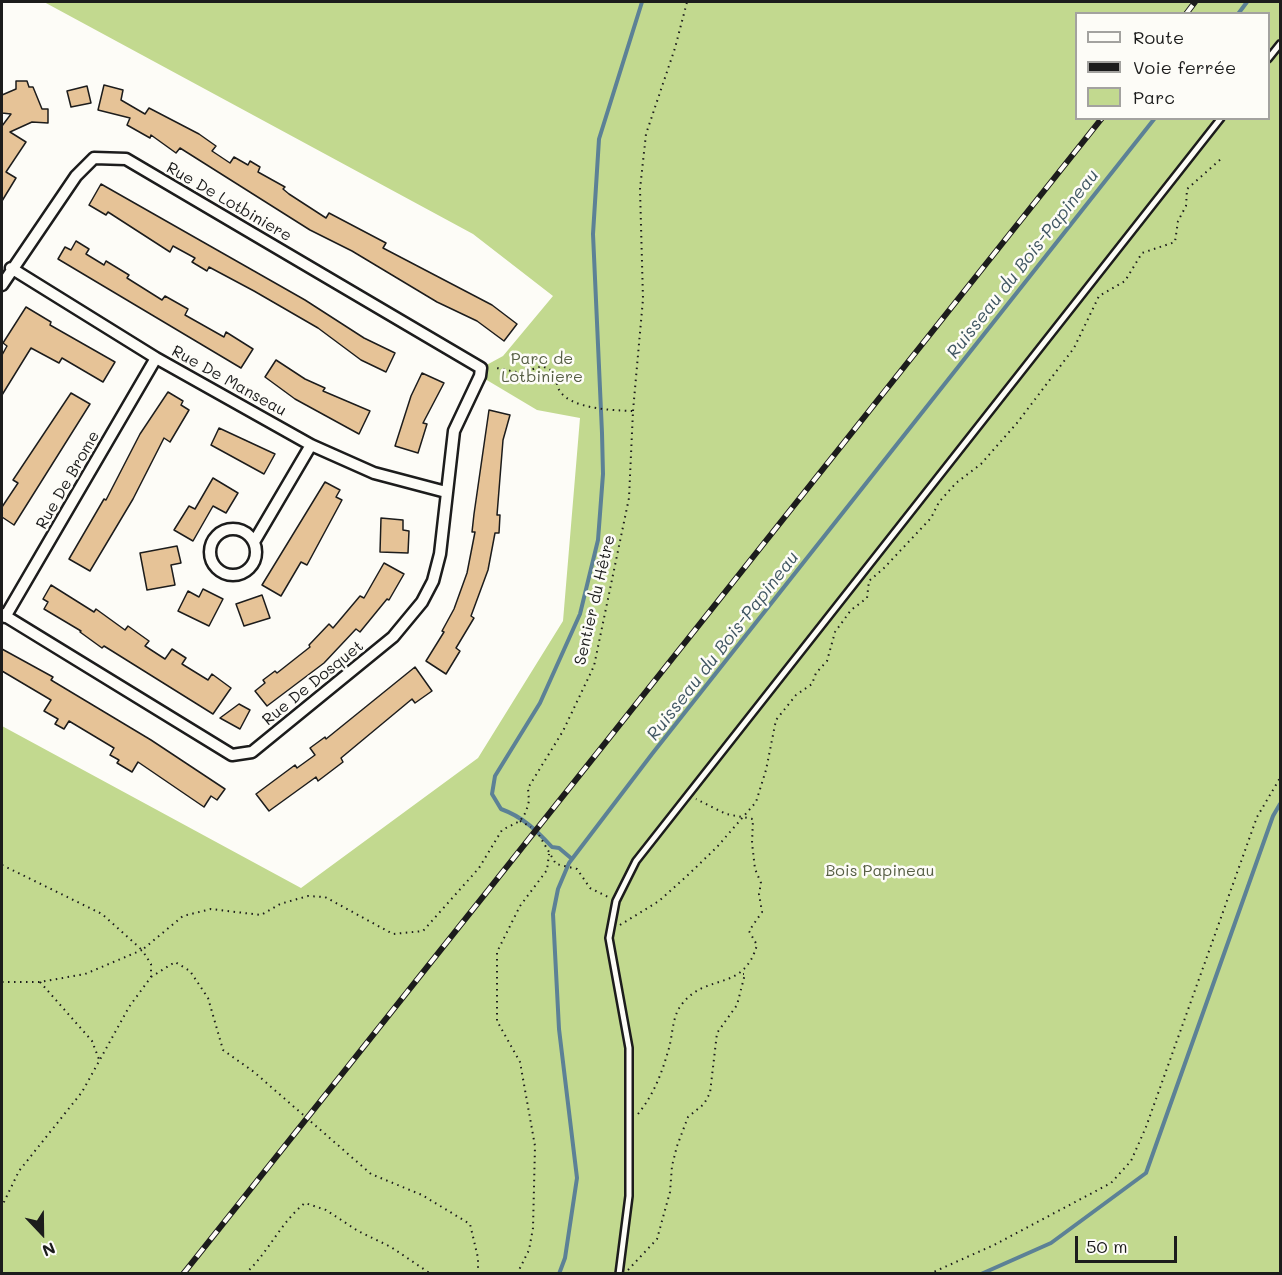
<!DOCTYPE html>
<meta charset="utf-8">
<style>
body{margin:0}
#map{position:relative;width:1282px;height:1275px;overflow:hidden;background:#fdfcf7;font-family:Mali,sans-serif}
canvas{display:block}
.frame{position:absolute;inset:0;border:3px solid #1c1c1c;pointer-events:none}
.legend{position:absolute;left:1075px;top:12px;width:195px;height:108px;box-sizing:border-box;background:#fdfcf7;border:2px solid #a3a29f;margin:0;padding:8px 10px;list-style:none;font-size:18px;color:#1c1c1c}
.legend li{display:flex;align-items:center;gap:12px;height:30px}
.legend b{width:30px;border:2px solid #a3a29f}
.north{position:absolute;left:12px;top:1203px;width:60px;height:60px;-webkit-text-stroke:4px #fdfcf7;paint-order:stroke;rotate:158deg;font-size:16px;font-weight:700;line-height:24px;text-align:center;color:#1c1c1c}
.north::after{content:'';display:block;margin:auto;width:21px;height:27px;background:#1c1c1c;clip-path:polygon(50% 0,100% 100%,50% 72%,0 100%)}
.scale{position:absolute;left:1075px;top:1236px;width:102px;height:27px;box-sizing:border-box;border:3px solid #1c1c1c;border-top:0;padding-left:8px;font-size:18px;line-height:21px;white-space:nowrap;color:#1c1c1c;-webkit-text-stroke:4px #fdfcf7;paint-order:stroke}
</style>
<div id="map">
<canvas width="1282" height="1275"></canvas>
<div class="frame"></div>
<ul class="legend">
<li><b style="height:8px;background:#fdfcf7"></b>Route</li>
<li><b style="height:8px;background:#1c1c1c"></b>Voie ferrée</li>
<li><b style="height:16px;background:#c2d98f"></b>Parc</li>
</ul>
<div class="north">N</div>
<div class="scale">50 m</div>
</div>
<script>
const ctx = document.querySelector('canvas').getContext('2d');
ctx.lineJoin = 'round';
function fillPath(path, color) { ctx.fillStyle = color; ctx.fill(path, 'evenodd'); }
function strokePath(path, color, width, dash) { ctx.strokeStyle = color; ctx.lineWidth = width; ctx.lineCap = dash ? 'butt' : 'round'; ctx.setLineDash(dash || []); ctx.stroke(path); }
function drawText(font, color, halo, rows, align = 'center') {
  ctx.font = font + ' Mali,sans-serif'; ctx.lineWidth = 5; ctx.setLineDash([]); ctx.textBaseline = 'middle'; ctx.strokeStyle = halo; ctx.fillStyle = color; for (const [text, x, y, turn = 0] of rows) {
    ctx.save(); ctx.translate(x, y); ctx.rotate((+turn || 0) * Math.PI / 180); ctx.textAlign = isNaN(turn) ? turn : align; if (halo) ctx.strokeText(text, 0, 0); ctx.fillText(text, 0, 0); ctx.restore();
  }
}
fillPath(new Path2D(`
 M44 2H1280V1273H2V726L301 888 478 758 563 621 580 418 537 410 480 376 481 368 503 356 553 296 473 234ZM1076 14H1268V118H1076Z`), '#c2d98f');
strokePath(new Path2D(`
 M1238 14 1247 2
 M572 859 559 848 552 847C536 830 523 817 501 809L492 794 495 776 540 703 580 614 598 540 603 474 602 433 593 234 599 139 642 2
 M559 1274 565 1258 577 1178 559 1029 553 914 558 889 569 863 652 754 1155 118
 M981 1274 1051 1243 1146 1173 1273 816 1280 804`), '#5c8196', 4);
const building = new Path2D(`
 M16 81H27L29 87H33L42 109H48V123L32 122 10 132 26 142 6 172 16 178 2 201V126L11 114 2 113V95L16 89Z
 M104 85 123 90 121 100 145 114 149 108 199 134 216 146 212 151 230 163 234 157 248 165 250 161 260 167 258 172 285 187 283 189 289 194 326 218 329 213 386 243 383 248 492 305 517 324 504 341 477 321 437 302 352 251 310 230 180 148 176 153 151 135 150 138 127 125 130 118 98 110Z
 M87 86 91 103 71 107 67 91Z
 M101 184 305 300 364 338 395 353 386 372 361 360 318 328 254 291 209 267 207 271 192 262 195 258 173 246 170 252 108 212 106 215 89 205Z
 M76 241 89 249 86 254 104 265 106 261 129 275 127 278 162 300 165 296 188 309 185 315 224 337 226 332 253 349 241 368 58 259 65 247 71 250Z
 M26 307 51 322 50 325 115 362 103 382 62 358 59 363 31 348 2 395V355L7 346 3 343Z
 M276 360 305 379 325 388 323 391 370 411 359 434 295 399 265 377Z
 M422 373 444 383 423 423 427 424 418 453 395 446 411 396Z
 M168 392 183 401 181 405 189 410 170 442 164 438 133 499 90 571 69 559 104 499 106 500 140 434Z
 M71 393 90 404 14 525 2 517V507L18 483 13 480Z
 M489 410 510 415 503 440 497 515H500L499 533H495L488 570 471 616 474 618 456 648 460 651 446 674 426 661 444 632 442 631 454 609 467 573 475 532H472L474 514Z
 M219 428 275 454 264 474 211 445Z
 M213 478 238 493 226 513 213 506 193 541 174 530 189 506 195 509Z
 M325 482 340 490 336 497 342 500 307 565 301 562 281 596 262 585Z
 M381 518 403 520V530L409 531 408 553 380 552Z
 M177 546 181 563 171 565 175 585 147 590 140 553Z
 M384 563 404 574 389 600 387 599 360 632 356 629 324 663 267 706 255 691 265 683 263 680 275 671 277 673 310 647 309 645 329 624 333 628 360 596 364 598Z
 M51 585 94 612 96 609 125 630 128 626 149 641 145 646 165 659 172 649 186 658 182 664 208 680 212 674 231 688 213 714 104 646 102 648 80 632 81 631 44 609 48 602 43 599Z
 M203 589 223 599 209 626 178 611 188 591 199 597Z
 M262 595 270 618 244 626 236 604Z
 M2 649 53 677 51 680 151 740 225 789 217 800 211 796 204 807 138 762 132 772 117 763 119 760 110 755 114 748 69 721 64 729 55 724 58 719 44 711 51 700 2 671Z
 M415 667 432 691 415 703 412 699 341 758 343 762 318 781 316 777 269 811 256 794 295 765 297 768 315 755 310 748 325 737 326 739Z
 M239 704 250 710 240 729 220 718Z`);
fillPath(building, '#e6c397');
strokePath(building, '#1c1c1c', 1.5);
const service = new Path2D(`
 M1268 59 1280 44
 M619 1274 629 1196V1048L609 938 616 901 636 861 1221 118`);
const minor = new Path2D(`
 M11 268 156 358 311 445 374 473 446 492
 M2 285 76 176 94 158 126 159 481 368 480 376 454 431 440 554 433 581 422 602 393 637 252 752 232 755 2 614
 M210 552a23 23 0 1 1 46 0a23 23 0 1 1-46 0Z
 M254 542 311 445
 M5 617 156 358`);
strokePath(service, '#1c1c1c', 10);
strokePath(minor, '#1c1c1c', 15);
strokePath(new Path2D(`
 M633 411 643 299 640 189 646 134 675 48 687 2
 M520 821 531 827
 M539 835 556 864 577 869 590 888 608 897
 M2 865 102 914 142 950 183 916 211 909 261 915 280 904 308 896 325 897 393 934 423 931 479 868 502 830 520 821 526 812 529 801 528 788 563 731 594 666 629 498 633 411C609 410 550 409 557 374 538 361 541 369 522 372 514 373 503 368 494 368
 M620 925 659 901 689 874 717 847 756 802 766 770 776 720 796 695 812 684 816 673 827 661 835 632 851 610 867 598 869 581 884 568 931 518 939 502 956 483 981 464 1017 423 1074 348 1099 296 1125 281 1142 253 1175 242 1178 221 1186 206 1187 189 1221 159
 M151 977 175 962 190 971 208 998 223 1050 254 1072 371 1174 422 1195 470 1224 478 1258V1274
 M2 982H40L85 974 142 950 151 964V977L129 1007 82 1092 19 1171 2 1206
 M40 982 92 1041 100 1062
 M638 1114C654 1094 662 1073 669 1048 673 1034 672 1016 682 1004 707 972 743 993 757 945L749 931 762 912 759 894 761 883 755 869 752 843 753 819 726 814 696 799
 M628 1270 657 1239 670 1192 672 1166 677 1146 688 1117 704 1104 710 1093 717 1033 737 1005 745 974H743
 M245 1274C269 1252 280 1223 305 1203L326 1210 358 1231 391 1247 431 1274
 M517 1274 529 1250 533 1228 535 1146 520 1062 497 1021V952L520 906 547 870 549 854
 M929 1274 994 1245 1111 1183 1131 1161 1146 1127 1257 817 1280 778`), '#1c1c1c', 2, [1.5, 4.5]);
strokePath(service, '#fdfcf7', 5);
strokePath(minor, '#fdfcf7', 10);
const rail = new Path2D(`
 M1186 14 1195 2
 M183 1274 1102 118`);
strokePath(rail, '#1c1c1c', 6);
strokePath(rail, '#fdfcf7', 4, [11]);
drawText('16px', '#1c1c1c', '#fdfcf7', [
 ["Rue De Lotbiniere",229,202,30],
 ["Rue De Manseau",229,381,29],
 ["Rue De Brome",68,480,-60],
 ["Sentier du Hêtre",595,600,-77],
 ["Rue De Dosquet",313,683,-39]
]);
drawText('16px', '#565e44', '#fdfcf7', [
 ["Parc de",542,359],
 ["Lotbiniere",542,377],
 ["Bois Papineau",880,871]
]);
drawText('italic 18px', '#415763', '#fdfcf7', [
 ["Ruisseau du Bois-Papineau",1023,264,-52],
 ["Ruisseau du Bois-Papineau",723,646,-52]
]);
</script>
